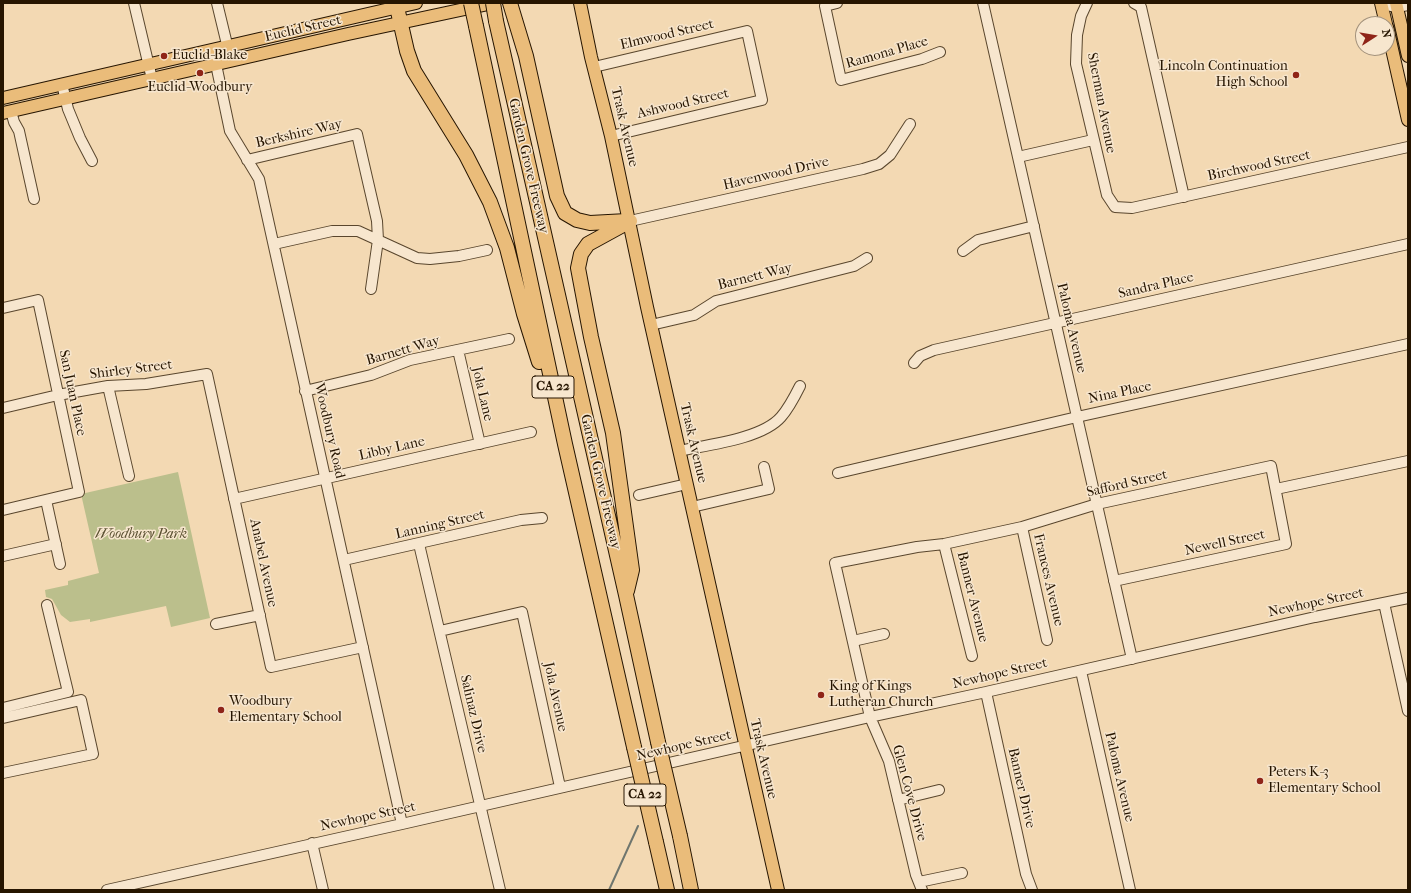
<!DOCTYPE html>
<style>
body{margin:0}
#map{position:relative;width:1411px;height:893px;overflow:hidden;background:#f3d9b3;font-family:"IM FELL French Canon",serif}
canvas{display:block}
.frame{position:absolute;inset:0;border:4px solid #261500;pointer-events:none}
.north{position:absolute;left:1355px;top:16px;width:40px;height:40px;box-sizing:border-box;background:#f7e6ce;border:1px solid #a3927c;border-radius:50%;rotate:78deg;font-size:11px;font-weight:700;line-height:16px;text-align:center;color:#261500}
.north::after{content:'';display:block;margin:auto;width:14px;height:18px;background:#8f2418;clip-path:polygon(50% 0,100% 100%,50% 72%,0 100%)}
</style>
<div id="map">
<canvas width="1411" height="893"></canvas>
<div class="frame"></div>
<div class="north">N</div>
</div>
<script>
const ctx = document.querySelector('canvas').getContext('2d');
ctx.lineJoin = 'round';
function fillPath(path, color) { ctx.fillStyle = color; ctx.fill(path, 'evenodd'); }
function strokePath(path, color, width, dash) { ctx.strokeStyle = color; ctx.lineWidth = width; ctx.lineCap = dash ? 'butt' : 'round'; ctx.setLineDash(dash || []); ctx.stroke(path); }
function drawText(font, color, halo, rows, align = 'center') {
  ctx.font = font + ' "IM FELL French Canon",serif'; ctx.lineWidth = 3; ctx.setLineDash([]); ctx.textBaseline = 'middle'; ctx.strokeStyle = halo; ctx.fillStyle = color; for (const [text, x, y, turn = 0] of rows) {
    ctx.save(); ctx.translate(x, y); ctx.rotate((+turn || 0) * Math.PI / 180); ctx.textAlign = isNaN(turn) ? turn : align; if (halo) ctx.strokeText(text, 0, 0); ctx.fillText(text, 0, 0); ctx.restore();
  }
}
fillPath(new Path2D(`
 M178 472 210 618 171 627 166 606 90 622V619L70 622 61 615 52 599 46 597 45 590 68 585V581L99 573 81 494Z`), '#bbbf8c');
strokePath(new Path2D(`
 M609 890 638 826`), '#6f766e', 2);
const minor = new Path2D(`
 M134 3 152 79
 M217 3 231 61
 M837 3 825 6 841 80 922 59 940 52
 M983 3 1132 659
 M1087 3 1081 16 1077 35 1076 64 1107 195 1115 207 1132 208 1408 147
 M1134 3 1141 7 1184 197
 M1381 4 1397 7 1408 5
 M213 50 230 131 259 179 402 824
 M594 67 747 31 762 100 611 136
 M62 84 68 109 80 138 92 161
 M11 111 14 122 19 131 34 199
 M1018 157 1093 140
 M247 160 357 134 377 221 378 240 371 289
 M630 221 863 169 879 164 890 155 910 124
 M274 244 332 231H358L417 258 430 259 459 256 487 250
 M963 251 978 240 1034 226
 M3 308 38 300 79 492 3 510
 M651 325 694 315 716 301 854 266 867 258
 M458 350 480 444
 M914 363 920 356 934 350 1408 244
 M108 386 129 476
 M305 391 371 375 410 360 509 339
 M3 408 58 395 108 386 146 384 207 374 271 667 363 647
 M679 451C707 445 762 439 781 417 789 408 795 396 800 386
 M838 473 1077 417 1408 344
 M1276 489 1408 461
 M639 495 687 484
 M234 499 531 432
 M46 500 60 564
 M692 507 769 489 764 467
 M1022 527 1047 640
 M419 544 500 890
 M944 544 972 656
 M3 556 56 544
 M344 560 521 520 542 518
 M1384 603 1408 711
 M216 624 260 615
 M440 631 522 612 560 787
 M853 641 884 634
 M1081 671 1130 890
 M986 692 1026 874 1032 890
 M3 708 68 692 47 605
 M3 718 81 700 93 754 3 773
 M898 800 939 790
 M312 843 323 890
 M919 882 962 873
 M107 890 402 824 870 717 986 692 1315 617 1408 598
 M922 890 916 875 889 761 870 717 835 563 917 547 944 544 1022 527 1097 504 1271 466 1286 544 1114 581`);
const major = new Path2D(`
 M580 3 591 57 611 136 647 307 778 890
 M1381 3 1386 24
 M1396 3 1408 56
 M1387 27 1408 120
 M3 98 416 3
 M3 113 348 34 493 3`);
const highway = new Path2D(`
 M396 3 407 51 414 71 466 155 490 202 507 248 524 314 539 362
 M510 3 526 56 557 196 565 213 577 220 590 223 627 221
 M496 21 626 595 658 742
 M476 26 565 444 634 747
 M627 591 632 570 613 433 591 337 578 268 581 254 588 244 630 221
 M680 836 691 890
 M656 842 667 890`);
strokePath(minor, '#59462d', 12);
strokePath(major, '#261500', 14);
strokePath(highway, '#261500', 16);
strokePath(minor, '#f7e6ce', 10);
strokePath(major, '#eabc7a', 12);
strokePath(highway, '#eabc7a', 14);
const highwayBridge = new Path2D(`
 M471 3 476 26
 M493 3 496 21
 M658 742 680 836
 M634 747 656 842`);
strokePath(highwayBridge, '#261500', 16, []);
strokePath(highwayBridge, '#eabc7a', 14);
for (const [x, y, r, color] of [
 [164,56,4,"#8f2418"],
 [200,73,4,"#8f2418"],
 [1296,75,4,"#8f2418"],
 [821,695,4,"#8f2418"],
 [221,710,4,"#8f2418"],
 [1260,781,4,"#8f2418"]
]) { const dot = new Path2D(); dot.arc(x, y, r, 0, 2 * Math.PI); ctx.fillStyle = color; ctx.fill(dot); strokePath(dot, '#f7e6ce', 1.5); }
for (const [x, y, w] of [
 [553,387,42],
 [645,795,42]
]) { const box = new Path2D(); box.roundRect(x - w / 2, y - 11, w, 22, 3); ctx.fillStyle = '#f7e6ce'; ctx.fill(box); strokePath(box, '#261500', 1); }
drawText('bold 13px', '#261500', null, [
 ["CA 22",553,387],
 ["CA 22",645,795]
]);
drawText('14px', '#261500', '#f7e6ce', [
 ["Euclid Street",303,29,-13],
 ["Elmwood Street",667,35,-13],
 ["Ramona Place",887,53,-16],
 ["Sherman Avenue",1101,103,79],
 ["Ashwood Street",683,104,-13],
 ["Trask Avenue",624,127,77],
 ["Berkshire Way",299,134,-13],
 ["Garden Grove Freeway",528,166,77],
 ["Birchwood Street",1259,166,-12],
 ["Havenwood Drive",776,174,-13],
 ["Barnett Way",755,277,-14],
 ["Sandra Place",1156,286,-13],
 ["Paloma Avenue",1071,328,77],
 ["Barnett Way",403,351,-16],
 ["Shirley Street",131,370,-7],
 ["San Juan Place",72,393,78],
 ["Nina Place",1120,393,-12],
 ["Jola Lane",482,394,77],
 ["Woodbury Road",329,431,77],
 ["Trask Avenue",693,443,77],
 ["Libby Lane",392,449,-13],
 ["Garden Grove Freeway",600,482,77],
 ["Safford Street",1127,484,-13],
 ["Lanning Street",440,525,-13],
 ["Newell Street",1225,543,-12],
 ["Anabel Avenue",263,563,78],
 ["Frances Avenue",1048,580,77],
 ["Banner Avenue",972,597,76],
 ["Newhope Street",1316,603,-12],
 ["Newhope Street",1000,674,-13],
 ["Jola Avenue",555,697,78],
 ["Salinaz Drive",473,714,77],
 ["Newhope Street",684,746,-13],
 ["Trask Avenue",763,759,77],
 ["Paloma Avenue",1119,777,77],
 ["Banner Drive",1021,788,77],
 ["Glen Cove Drive",909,793,75],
 ["Newhope Street",368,817,-12]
]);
drawText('14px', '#261500', '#f7e6ce', [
 ["Euclid-Blake",172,56],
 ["Lincoln Continuation",1288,67,"right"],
 ["High School",1288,83,"right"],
 ["Euclid-Woodbury",200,88,"center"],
 ["King of Kings",829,687],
 ["Lutheran Church",829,703],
 ["Woodbury",229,702],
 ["Elementary School",229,718],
 ["Peters K-3",1268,773],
 ["Elementary School",1268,789]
], 'left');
drawText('italic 14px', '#5a5031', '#f7e6ce', [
 ["Woodbury Park",141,535]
]);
</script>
